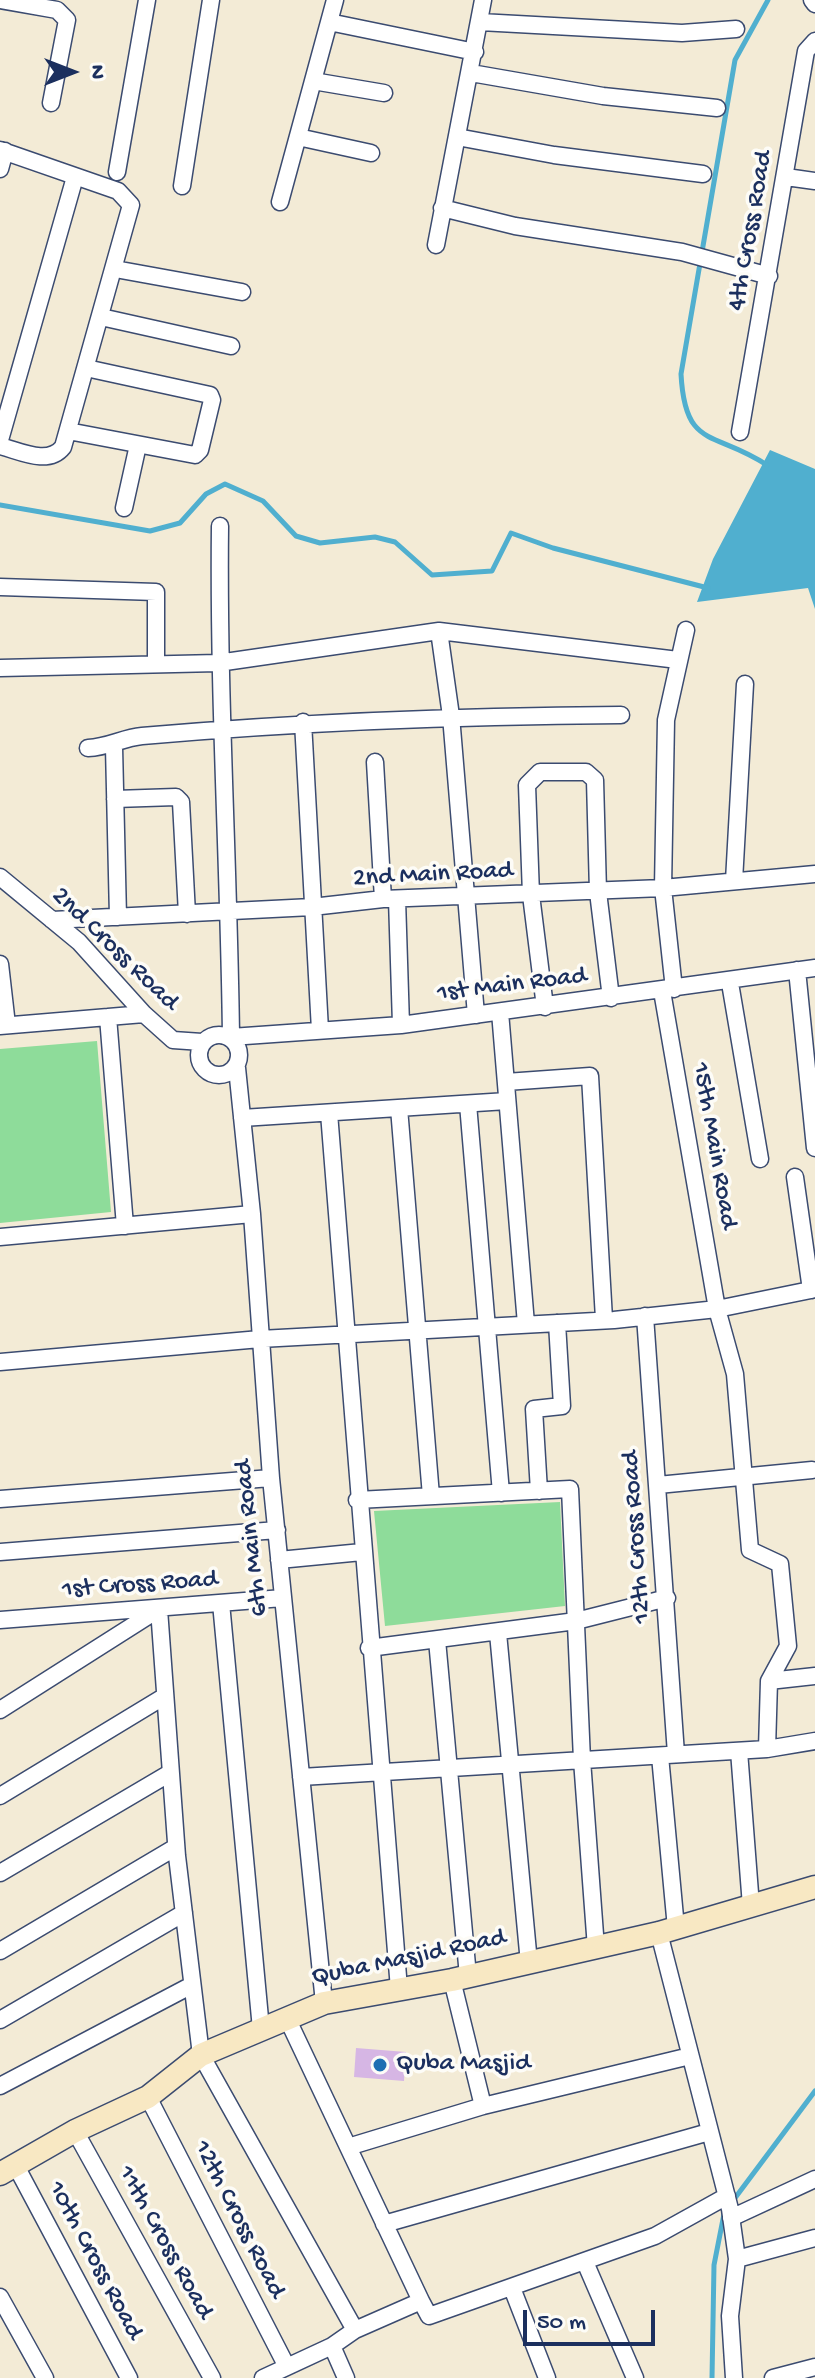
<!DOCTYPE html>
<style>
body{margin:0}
#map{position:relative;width:815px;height:2378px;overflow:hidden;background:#f3ebd6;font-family:"Gochi Hand",sans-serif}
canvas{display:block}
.north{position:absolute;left:32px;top:32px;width:80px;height:80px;-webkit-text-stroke:6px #fdfcf7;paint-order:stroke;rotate:90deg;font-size:22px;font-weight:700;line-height:32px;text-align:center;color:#1b2f5e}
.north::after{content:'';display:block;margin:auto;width:28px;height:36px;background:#1b2f5e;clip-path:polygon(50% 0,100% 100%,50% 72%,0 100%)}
.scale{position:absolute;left:523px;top:2310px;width:132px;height:36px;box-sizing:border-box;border:4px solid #1b2f5e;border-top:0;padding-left:10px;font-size:24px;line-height:28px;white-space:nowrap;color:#1b2f5e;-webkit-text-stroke:6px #fdfcf7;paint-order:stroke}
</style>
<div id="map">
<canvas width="815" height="2378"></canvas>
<div class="north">N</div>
<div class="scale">50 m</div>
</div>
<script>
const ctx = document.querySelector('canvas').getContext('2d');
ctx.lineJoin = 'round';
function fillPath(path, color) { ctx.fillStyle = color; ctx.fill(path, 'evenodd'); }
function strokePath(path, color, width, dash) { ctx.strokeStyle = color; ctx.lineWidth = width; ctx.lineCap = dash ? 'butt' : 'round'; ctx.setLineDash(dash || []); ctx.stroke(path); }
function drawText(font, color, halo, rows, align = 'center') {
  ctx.font = font + ' "Gochi Hand",sans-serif'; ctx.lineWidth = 7; ctx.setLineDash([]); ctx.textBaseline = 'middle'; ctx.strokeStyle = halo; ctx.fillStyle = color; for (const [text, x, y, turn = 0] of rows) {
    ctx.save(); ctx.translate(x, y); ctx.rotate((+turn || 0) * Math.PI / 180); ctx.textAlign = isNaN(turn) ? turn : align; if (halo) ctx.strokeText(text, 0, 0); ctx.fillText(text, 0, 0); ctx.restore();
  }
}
fillPath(new Path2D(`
 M97 1041 111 1212 0 1223V1049Z
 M560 1502 565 1606 385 1626 374 1511Z`), '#8edc9a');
fillPath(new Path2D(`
 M770 450 815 469V609L808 588 697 602 713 559Z`), '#50afcf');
strokePath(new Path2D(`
 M767 465C714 430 685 450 681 374L735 60 768 0
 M0 505 150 531 180 523 206 494 225 484 263 501 296 536 320 543 375 537 395 542 432 575 492 571 511 533 553 548 708 588
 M732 2202 815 2091
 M712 2378 714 2265 724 2214`), '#50afcf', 5);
fillPath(new Path2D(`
 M356 2048 406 2052 404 2081 354 2077Z`), '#d6b6e4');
const street = new Path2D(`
 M0 0 57 10 67 20 51 103
 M812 0 815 4
 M329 22 475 52
 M480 22 682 33 736 29
 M471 73 603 96 717 108
 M313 81 384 93
 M298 137 371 153
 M457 137 554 155 703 174
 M0 150 118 191 131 205 63 447C48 466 20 451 0 446
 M0 169 5 151
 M117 172 147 0
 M786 177 815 181
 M182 186 211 0
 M280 202 335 0
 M442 208 515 226 682 252 769 276
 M436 245 483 0
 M115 269 242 292
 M101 317 231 346
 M68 431 195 455 200 450 212 400 210 395 86 368
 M740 432 806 51 815 41
 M0 440 75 177
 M124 508 138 445
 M220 526C218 697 229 866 231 1037L401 1025 815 968
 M0 587 156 592V664
 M439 631 451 716 476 1015
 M0 668 218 663 439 631 678 660
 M303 722 320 1030
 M114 747 118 917
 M88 748C109 747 122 738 142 736 302 722 460 716 621 715
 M375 762 383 899
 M115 799 176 797 181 802 187 914
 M0 877 79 942 144 1014 173 1040 202 1042
 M734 881 745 684
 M397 899 401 1025
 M52 920 312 907 383 899 663 888 815 874
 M0 964 7 1025
 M797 970 815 1148
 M730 983 760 1159
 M674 989 663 888 666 720 686 630
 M662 991 717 1309 735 1374 750 1550 780 1564 788 1646 769 1681 767 1749
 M545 1007 531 895 527 785 540 772H586L595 780 598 892 611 998
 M500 1012 526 1324
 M108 1017 125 1226
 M0 1026 144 1014
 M199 1055a20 20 0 1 1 40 0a20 20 0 1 1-40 0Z
 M237 1068 252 1214 271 1478 324 2003
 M506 1082 590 1076 604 1319
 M468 1104 501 1493
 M399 1108 431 1496
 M329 1113 399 1989
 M242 1118 507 1101
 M795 1177 811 1290
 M0 1237 252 1214
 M645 1316 676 1754
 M0 1362 260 1339 614 1320 717 1309 815 1289
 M658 1485 812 1470
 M539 1491 534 1409 562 1406 557 1323
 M0 1499 271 1478
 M357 1500 570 1489 582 1760 596 1948
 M0 1552 277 1530
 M279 1560 362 1552
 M221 1603 261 2029
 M0 1620 283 1598
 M498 1633 529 1963
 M437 1640 468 1976
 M369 1648 576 1621 667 1598
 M769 1681 815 1676
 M0 1710 159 1609 177 1856 201 2055 355 2330
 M739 1751 751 1906
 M660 1756 676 1928
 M301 1777 767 1749 815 1741
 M0 1796 165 1696
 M0 1873 170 1773
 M659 1933 730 2209 737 2259 730 2316 734 2378
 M0 1951 176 1847
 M452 1980 483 2106
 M287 2018 421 2301
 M0 2020 184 1913
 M0 2086 192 1985
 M148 2097 286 2365
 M75 2131 212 2378
 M348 2147 483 2106 690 2056
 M16 2166 129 2378
 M731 2218 815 2179
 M384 2224 709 2132
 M737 2259 815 2238
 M585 2262 635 2378
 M512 2288 547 2378
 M0 2297 45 2378
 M332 2346 346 2378
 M263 2378 332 2346 355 2330 421 2301 429 2316 655 2236 727 2196
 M773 2378 815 2367`);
const secondary = new Path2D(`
 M0 2174 75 2131 148 2097 201 2055 324 2003 452 1980 659 1933 815 1887`);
strokePath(street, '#3b4b70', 19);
strokePath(secondary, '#3b4b70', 25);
strokePath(street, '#fff', 16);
strokePath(secondary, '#f8e8c3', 22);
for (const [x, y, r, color] of [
 [380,2065,8,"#1f6fb2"]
]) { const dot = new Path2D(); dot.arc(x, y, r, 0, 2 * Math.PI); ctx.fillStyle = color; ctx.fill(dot); strokePath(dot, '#fdfcf7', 3); }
drawText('26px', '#1b2f5e', '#fdfcf7', [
 ["4th Cross Road",752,231,-80],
 ["2nd Main Road",433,876,-3],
 ["2nd Cross Road",114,950,44],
 ["1st Main Road",512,986,-7],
 ["15th Main Road",713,1146,80],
 ["12th Cross Road",638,1537,-94],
 ["6th Main Road",253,1538,-96],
 ["1st Cross Road",140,1586,-4],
 ["Quba Masjid Road",409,1959,-12],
 ["12th Cross Road",238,2220,63],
 ["11th Cross Road",164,2243,61],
 ["10th Cross Road",94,2261,62]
]);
drawText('26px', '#1b2f5e', '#fdfcf7', [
 ["Quba Masjid",396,2065]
], 'left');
</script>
